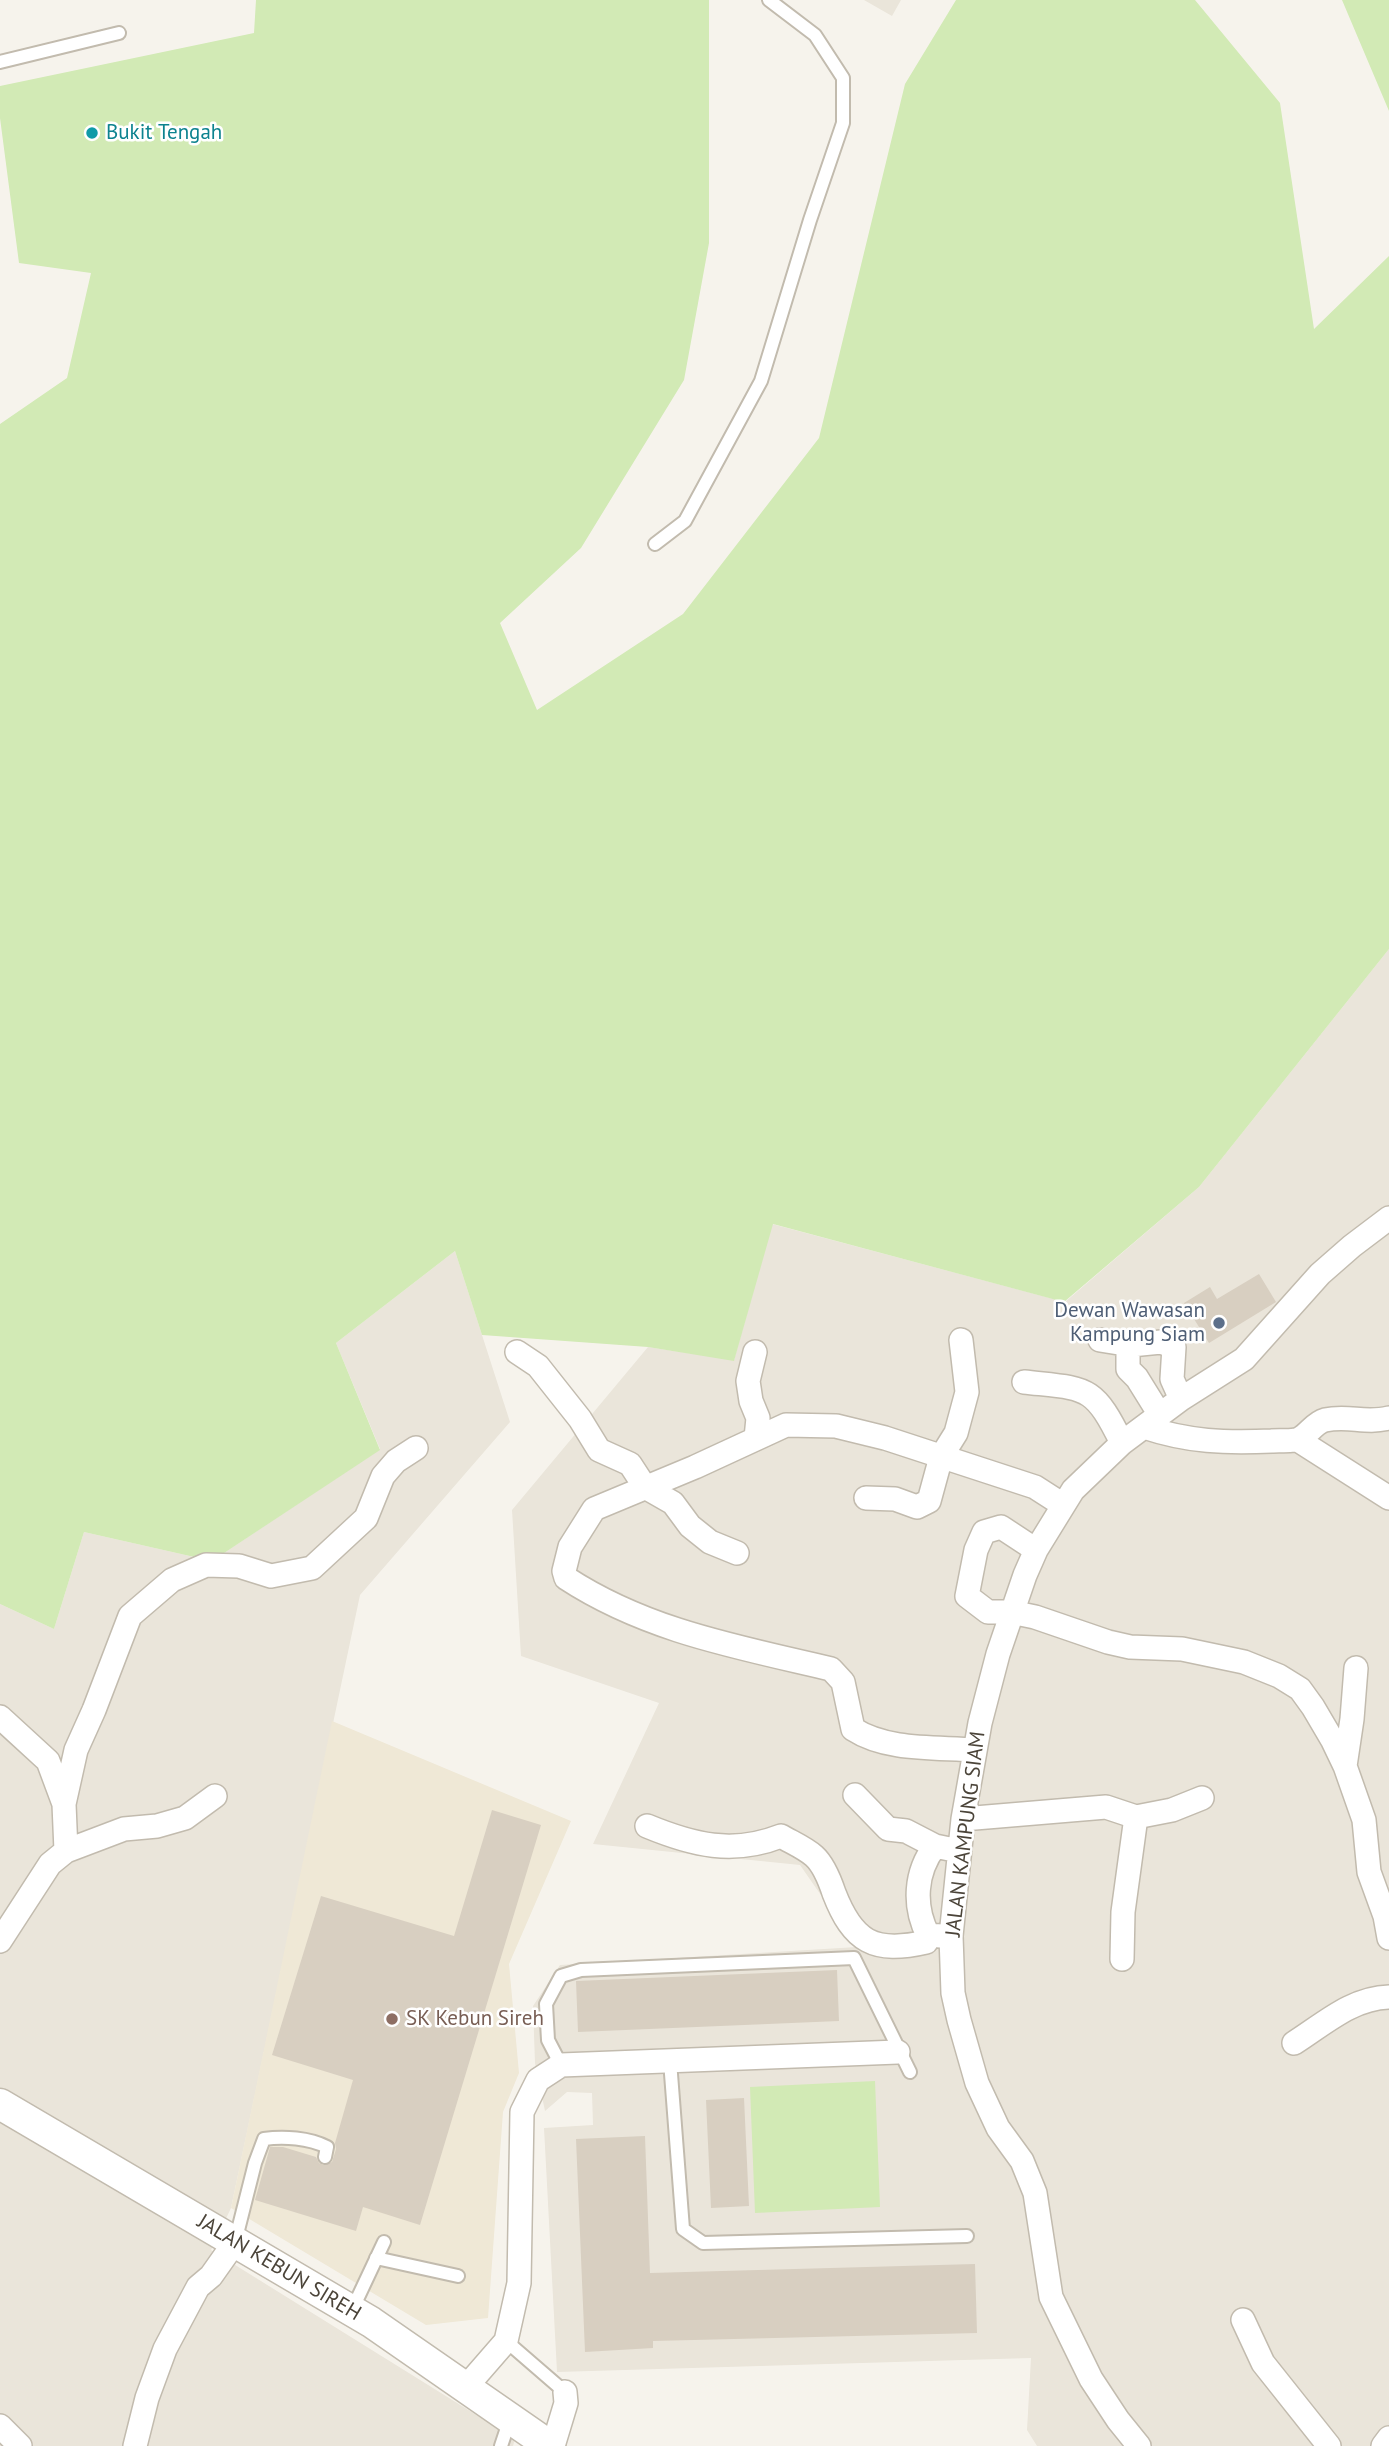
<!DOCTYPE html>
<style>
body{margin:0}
canvas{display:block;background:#f6f3ec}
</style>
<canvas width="1389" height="2446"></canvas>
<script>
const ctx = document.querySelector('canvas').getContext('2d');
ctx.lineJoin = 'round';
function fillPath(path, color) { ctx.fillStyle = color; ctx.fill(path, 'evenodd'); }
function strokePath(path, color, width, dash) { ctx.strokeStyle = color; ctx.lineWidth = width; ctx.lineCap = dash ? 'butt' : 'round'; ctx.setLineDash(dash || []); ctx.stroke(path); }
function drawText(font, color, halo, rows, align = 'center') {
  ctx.font = font + ' "PT Sans",sans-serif'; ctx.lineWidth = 5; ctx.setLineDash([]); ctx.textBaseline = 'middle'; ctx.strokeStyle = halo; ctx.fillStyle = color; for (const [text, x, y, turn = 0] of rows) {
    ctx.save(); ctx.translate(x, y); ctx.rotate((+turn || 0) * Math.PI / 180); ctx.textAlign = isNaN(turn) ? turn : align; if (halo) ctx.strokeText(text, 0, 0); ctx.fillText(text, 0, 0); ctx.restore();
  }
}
fillPath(new Path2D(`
 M864 0H901L892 16Z
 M1389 949V2446H1037L1027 2430 1031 2358 557 2372 544 2128 593 2125 592 2093 567 2092 545 2111 535 2063 533 2006 560 1965 857 1947 800 1865 593 1844 659 1703 521 1656 512 1510 648 1347 734 1360 772 1224 1065 1302 1199 1187Z
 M455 1251 510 1422 360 1595 231 2208 211 2250 515 2439 513 2446H0V1604L54 1629 84 1532 212 1561 380 1449 336 1343Z`), '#eae5da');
fillPath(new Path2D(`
 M332 1721 571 1821 509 1964 519 2073 503 2112 488 2318 426 2325 231 2208Z`), '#efe8d6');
fillPath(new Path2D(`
 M256 0H709V243L684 380 581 548 500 623 537 710 683 614 819 438 905 84 956 0H1195L1280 103 1314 329 1389 256V949L1199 1187 1064 1302 773 1224 734 1361 648 1347 482 1335 455 1251 336 1343 380 1450 212 1561 84 1532 54 1629 0 1604V424L67 378 91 273 19 263 0 118V86L254 33Z
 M1342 0H1389V111Z
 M875 2081 880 2207 755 2213 750 2087Z`), '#d2eab5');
fillPath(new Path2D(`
 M1259 1274 1276 1302 1209 1343 1184 1303 1210 1287 1217 1299Z
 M492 1810 541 1825 420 2225 363 2207 356 2231 255 2200 270 2147H283L316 2157 319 2163 323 2165 332 2162 336 2149 335 2143 353 2080 272 2055 321 1896 454 1936Z
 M837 1970 839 2021 578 2032 576 1981Z
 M744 2098 749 2206 711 2208 706 2100Z
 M645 2136 650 2273 975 2264 977 2333 653 2341V2348L585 2352 576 2139Z`), '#d8cfc1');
const service = new Path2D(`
 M0 62 119 33
 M655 544 685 521 761 381 810 220 843 123V78L815 35 769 0
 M670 2061 683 2229 703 2243 967 2236
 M561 2065 548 2040 546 2004 561 1976 581 1970 854 1958 910 2072
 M235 2242 255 2163 264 2139C284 2136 309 2138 327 2147L325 2157
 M376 2258 458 2276
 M352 2310 384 2242
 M506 2341 565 2392
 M501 2446 510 2419`);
const minor = new Path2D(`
 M1100 1340 1131 1345 1161 1342 1174 1347 1172 1379 1181 1399
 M1131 1345 1128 1351V1369L1137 1378 1160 1415
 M517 1352 538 1366 580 1419 599 1450 630 1464 645 1487 673 1503 690 1526 710 1542 737 1553
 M755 1352 748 1381 751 1401 758 1418 756 1438
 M1024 1382C1087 1389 1093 1384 1122 1443
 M1144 1427C1189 1442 1225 1443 1272 1441 1280 1440 1292 1442 1299 1439 1309 1434 1314 1423 1325 1420 1349 1415 1365 1424 1389 1418
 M1298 1440 1389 1498
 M866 1498 895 1499 917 1507 929 1501 941 1457 956 1433 967 1392 961 1340
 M1036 1550 1001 1527 984 1532 976 1550 967 1596 988 1612H1011L1035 1617 1108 1642 1130 1647 1182 1649 1244 1662 1279 1676 1300 1689 1313 1707 1333 1741 1345 1766 1364 1820 1369 1872 1385 1916 1389 1938
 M0 1717 48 1761 64 1804 66 1851
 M975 1750C935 1747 887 1751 853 1729L843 1682 831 1669C738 1647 647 1631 566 1578L564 1571 570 1547 594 1509 695 1467 786 1425 836 1426 885 1438 1035 1487 1063 1505
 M1345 1766 1352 1719 1356 1668
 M855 1795 888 1829 906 1831 935 1846 959 1851
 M64 1804 76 1750 94 1710 130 1616 172 1580 206 1565 239 1566 271 1576 312 1568 366 1518 383 1476 396 1461 416 1448
 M963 1819 1106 1807 1136 1817 1172 1810 1202 1798
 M647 1826C693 1845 733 1855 781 1836 791 1842 805 1848 814 1856 824 1865 830 1881 834 1893 853 1942 874 1954 926 1942L928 1935
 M935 1846C915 1872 913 1906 928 1935L941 1936
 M0 1941 50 1864 66 1851 124 1829 157 1826 185 1818 215 1796
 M1122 1959 1123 1912 1136 1817
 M1294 2043C1324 2024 1352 1998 1389 1997
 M1243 2320 1263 2363 1329 2446
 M466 2387 506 2341 519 2283 522 2112 538 2080 561 2065 898 2052
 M0 2426 20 2446
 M135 2446 147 2398 165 2349 198 2287 211 2276 235 2242
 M553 2446 566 2403 565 2392
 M1139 2446 1118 2420 1091 2379 1051 2297 1035 2193 1022 2161 998 2128 977 2083 959 2020 953 1993 951 1936 963 1819 980 1723 998 1654 1025 1575 1036 1550 1073 1490 1122 1443 1181 1399 1244 1359 1320 1274 1352 1246 1389 1218
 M1383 2446 1389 2438`);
const tertiary = new Path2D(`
 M0 2104 371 2322 550 2446`);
strokePath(service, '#c2bbae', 16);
strokePath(minor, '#c2bbae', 26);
strokePath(tertiary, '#c2bbae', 33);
strokePath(service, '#fff', 12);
strokePath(minor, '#fff', 23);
strokePath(tertiary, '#fff', 30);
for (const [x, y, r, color] of [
 [92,133,7,"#0f9aa8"],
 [1219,1323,7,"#5c6f8a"],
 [392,2019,7,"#8d6e63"]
]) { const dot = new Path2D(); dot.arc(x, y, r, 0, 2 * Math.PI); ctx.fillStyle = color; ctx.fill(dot); strokePath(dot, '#fff', 2.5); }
drawText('21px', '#0d838f', '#fff', [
 ["Bukit Tengah",106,133]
], 'left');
drawText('21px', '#4e5e75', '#fff', [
 ["Dewan Wawasan",1205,1311],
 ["Kampung Siam",1205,1335]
], 'right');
drawText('21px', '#4b4439', '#fff', [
 ["JALAN KAMPUNG SIAM",966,1834,-83],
 ["JALAN KEBUN SIREH",279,2268,31]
]);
drawText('21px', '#785e54', '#fff', [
 ["SK Kebun Sireh",406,2019]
], 'left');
</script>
